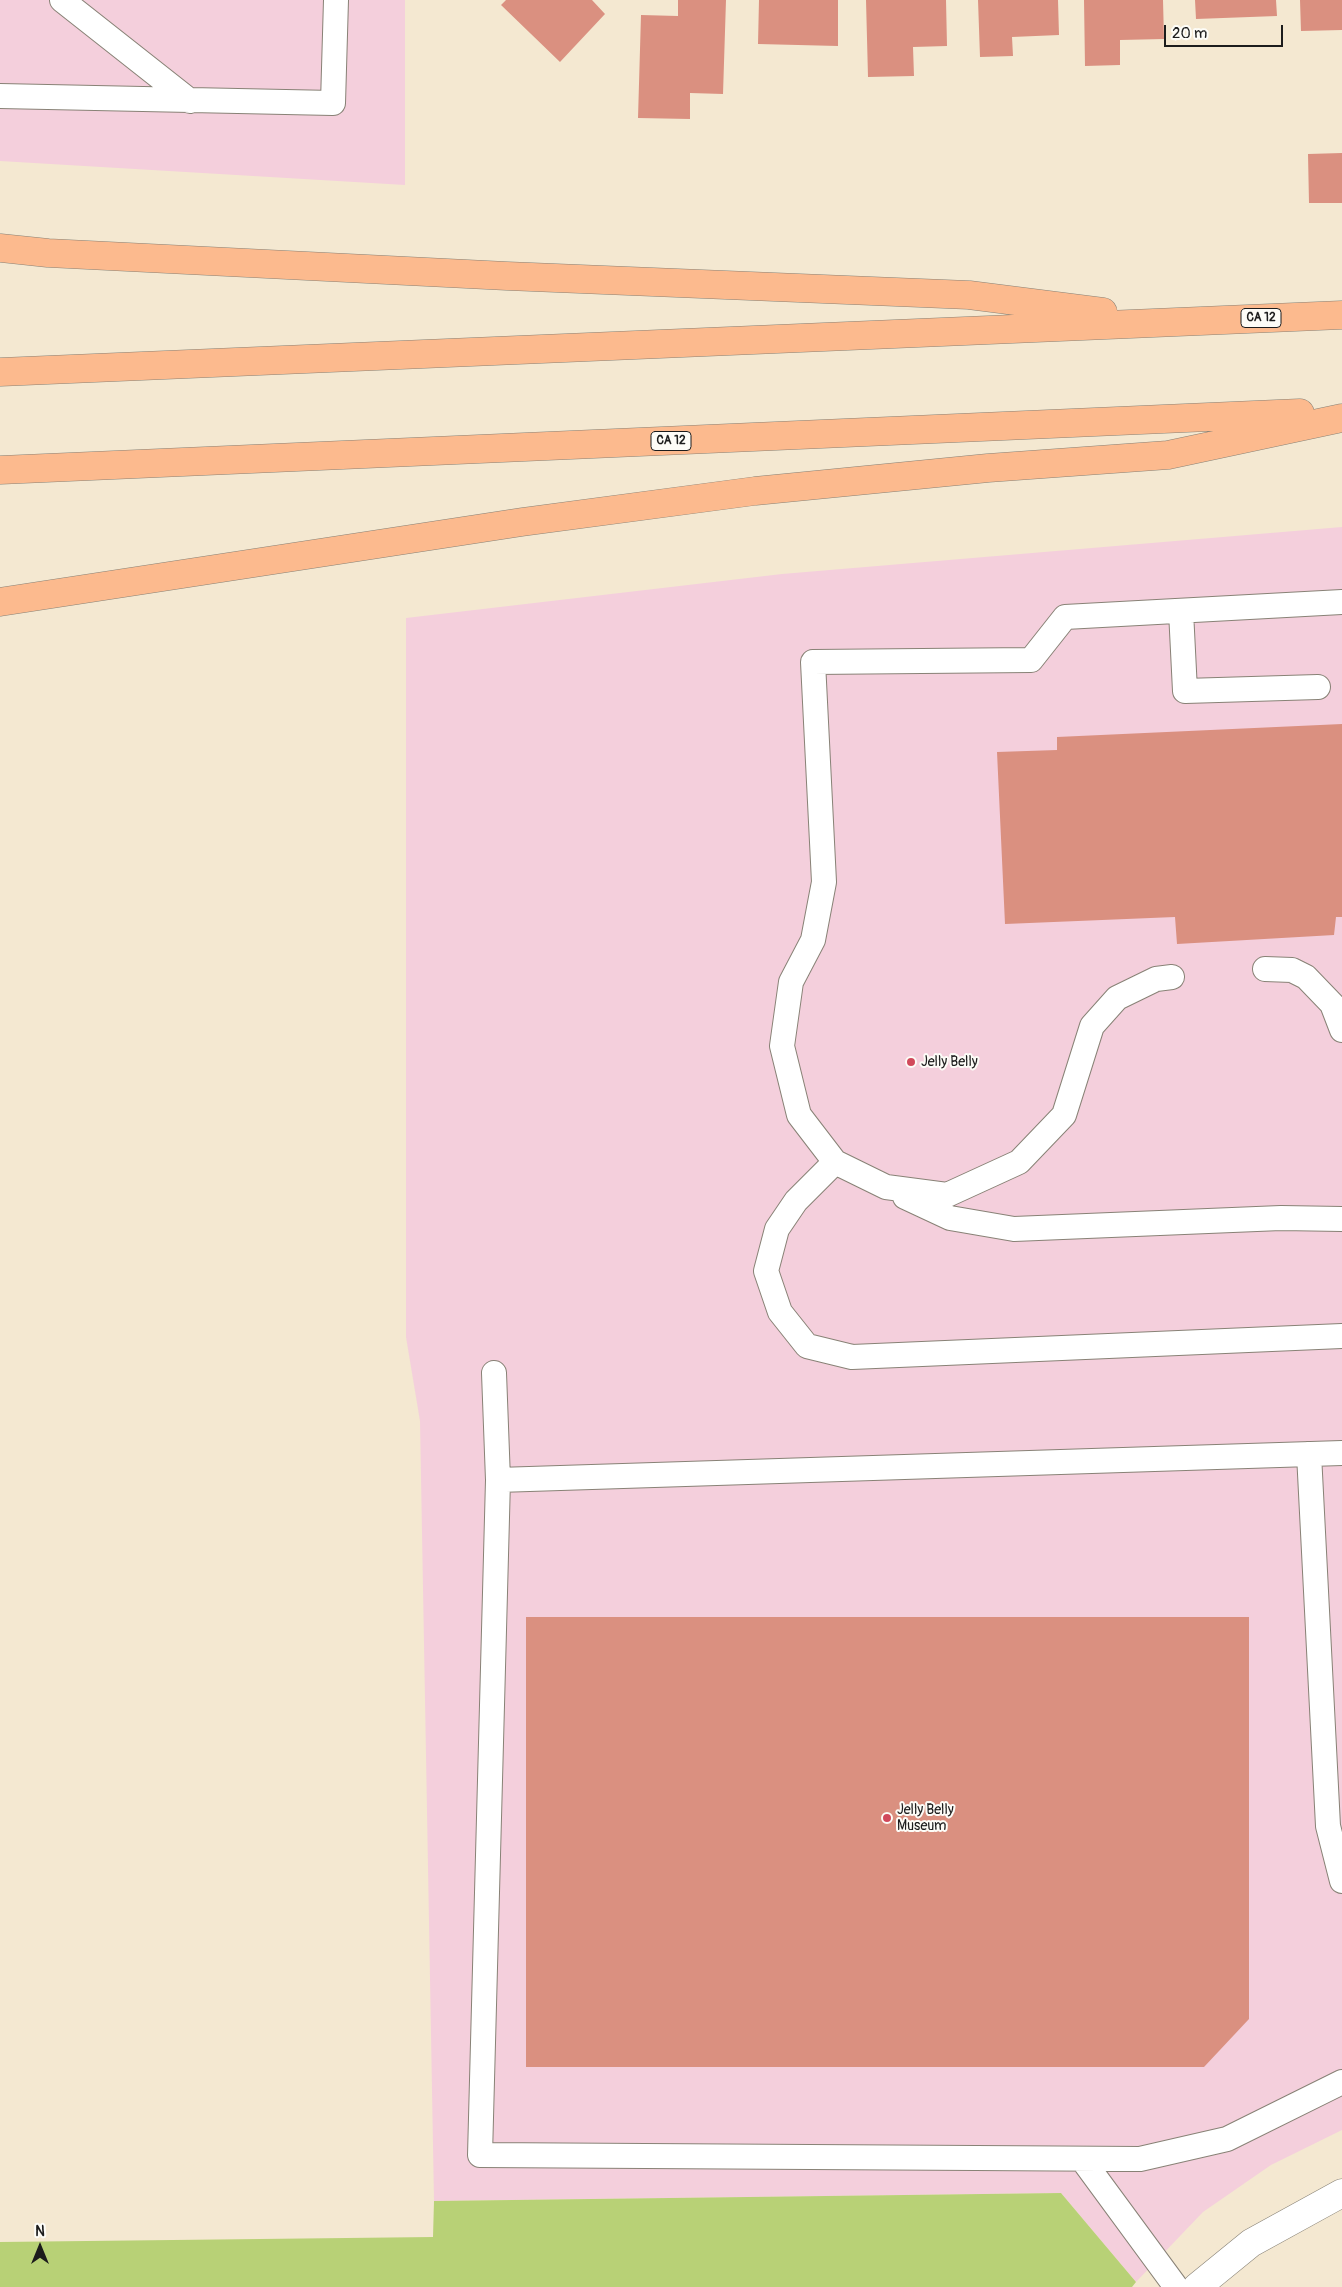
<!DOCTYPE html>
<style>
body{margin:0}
#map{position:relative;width:1342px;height:2287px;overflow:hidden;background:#f4e8d1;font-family:Pangolin,sans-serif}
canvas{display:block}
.north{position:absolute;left:15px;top:2222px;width:50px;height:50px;-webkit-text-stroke:4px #fdfcf7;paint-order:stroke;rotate:0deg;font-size:14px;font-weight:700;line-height:20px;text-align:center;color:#1c1c1c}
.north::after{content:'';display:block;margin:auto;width:18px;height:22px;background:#1c1c1c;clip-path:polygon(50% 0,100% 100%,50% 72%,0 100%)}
.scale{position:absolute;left:1164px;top:25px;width:119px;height:22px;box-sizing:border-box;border:2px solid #1c1c1c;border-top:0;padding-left:6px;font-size:15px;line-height:18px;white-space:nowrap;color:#1c1c1c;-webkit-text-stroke:4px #fdfcf7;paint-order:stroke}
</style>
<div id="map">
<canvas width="1342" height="2287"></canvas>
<div class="north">N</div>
<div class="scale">20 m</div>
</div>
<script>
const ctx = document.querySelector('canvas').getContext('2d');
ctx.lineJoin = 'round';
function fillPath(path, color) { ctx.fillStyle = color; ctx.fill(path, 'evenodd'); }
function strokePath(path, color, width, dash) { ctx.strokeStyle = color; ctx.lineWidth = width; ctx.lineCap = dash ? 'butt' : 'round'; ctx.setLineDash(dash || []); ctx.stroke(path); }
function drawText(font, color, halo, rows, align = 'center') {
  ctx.font = font + ' Pangolin,sans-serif'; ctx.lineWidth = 4; ctx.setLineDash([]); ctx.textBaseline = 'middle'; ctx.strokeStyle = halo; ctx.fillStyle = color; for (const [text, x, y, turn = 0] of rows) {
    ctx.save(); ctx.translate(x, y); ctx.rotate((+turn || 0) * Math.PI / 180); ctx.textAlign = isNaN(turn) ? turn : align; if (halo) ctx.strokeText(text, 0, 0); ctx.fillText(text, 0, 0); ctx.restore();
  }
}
fillPath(new Path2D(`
 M0 0H405V185L0 161Z
 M1342 527V2130L1271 2165 1203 2212 1136 2282 1061 2193 434 2201 420 1421 406 1337V618L782 574Z`), '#f4cfdc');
fillPath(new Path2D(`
 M1061 2193 1136 2282 1132 2287H0V2242L433 2237 434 2201Z`), '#b8d176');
fillPath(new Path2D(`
 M506 0H592L605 14 560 62 501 5Z
 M678 0H726L723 94 690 93V119L638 118 641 15 678 16Z
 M759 0H838V46L758 44Z
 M866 0H946L947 46 913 47 914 76 868 77Z
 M978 0H1058L1059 35 1012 37 1013 56 980 57Z
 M1084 0H1163L1164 39 1120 40V65L1085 66Z
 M1195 0H1276L1277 16 1196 19Z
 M1300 0H1342V30L1301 31Z
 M1342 153V203H1309L1308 154Z
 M1342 724V917H1336L1334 935 1177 944 1175 917 1005 924 997 752 1057 750V737Z
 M526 1617H1249V2019L1204 2067H526Z`), '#da9080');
const service = new Path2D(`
 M62 0 190 101
 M0 96 333 103 336 0
 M1181 611 1185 691 1318 687
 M1265 969 1292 970 1306 977 1332 1004 1342 1030
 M1172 977 1156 979 1117 998 1092 1026 1064 1115 1019 1162 947 1195 886 1187 835 1162 799 1115 782 1046 791 982 813 940 824 882 813 662 1031 660 1065 617 1342 602
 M835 1162 796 1201 777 1229 766 1271 780 1312 807 1346 852 1357 1342 1336
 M905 1197 950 1218 1014 1229 1281 1218 1342 1219
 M494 1373 498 1480 1342 1453
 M1309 1454 1328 1826 1342 1881
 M498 1480 480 2155 1140 2159 1227 2139 1342 2082
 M1082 2159 1176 2287`);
const minor = new Path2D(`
 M1197 2287 1251 2243 1342 2193`);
const motorway = new Path2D(`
 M0 248 48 253 507 276 969 295 1103 312
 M0 372 1342 315
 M0 470 1300 413
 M0 602 522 522 755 491 988 468 1168 455 1342 418`);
strokePath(service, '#888276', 26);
strokePath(minor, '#888276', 29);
strokePath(motorway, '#888276', 29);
strokePath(service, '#fff', 24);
strokePath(minor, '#fff', 28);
strokePath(motorway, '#fcba8e', 28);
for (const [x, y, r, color] of [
 [911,1062,5,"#d1495b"],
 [887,1818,5,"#d1495b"]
]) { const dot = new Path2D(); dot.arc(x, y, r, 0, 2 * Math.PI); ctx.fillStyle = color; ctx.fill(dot); strokePath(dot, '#fdfcf7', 2); }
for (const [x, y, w] of [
 [1261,318,40],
 [671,441,40]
]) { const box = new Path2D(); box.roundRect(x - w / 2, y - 9.5, w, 19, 4); ctx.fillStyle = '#fdfcf7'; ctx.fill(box); strokePath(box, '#1c1c1c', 1); }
drawText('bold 12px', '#1c1c1c', null, [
 ["CA 12",1261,318],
 ["CA 12",671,441]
]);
drawText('14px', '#1c1c1c', '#fdfcf7', [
 ["Jelly Belly",921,1062],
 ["Jelly Belly",897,1810],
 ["Museum",897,1826]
], 'left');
</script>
